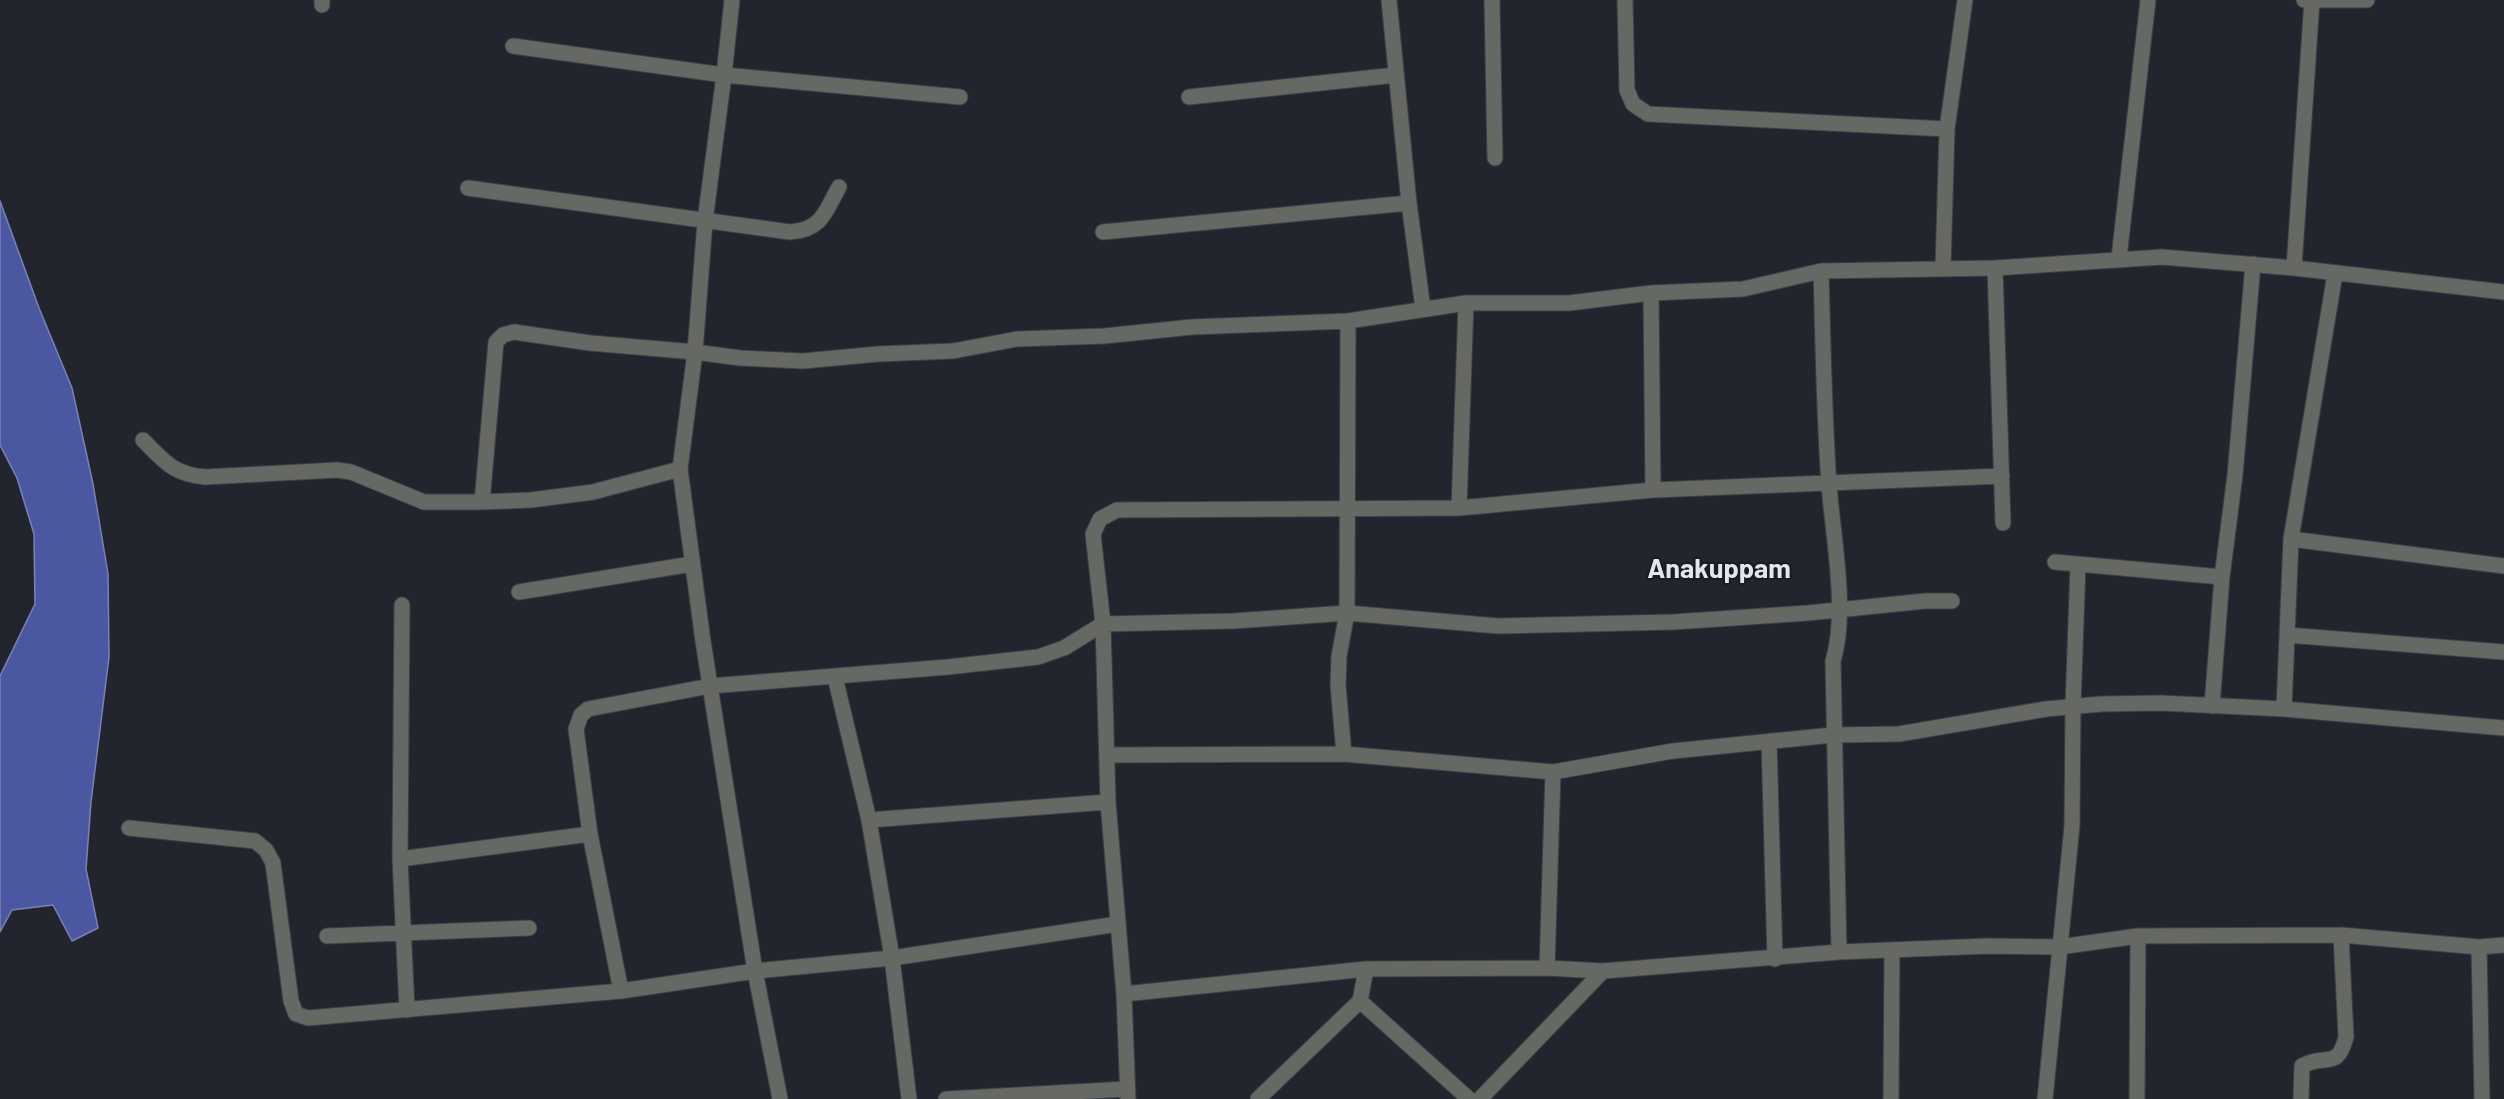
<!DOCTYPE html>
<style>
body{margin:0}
canvas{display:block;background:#22252e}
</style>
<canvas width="2504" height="1099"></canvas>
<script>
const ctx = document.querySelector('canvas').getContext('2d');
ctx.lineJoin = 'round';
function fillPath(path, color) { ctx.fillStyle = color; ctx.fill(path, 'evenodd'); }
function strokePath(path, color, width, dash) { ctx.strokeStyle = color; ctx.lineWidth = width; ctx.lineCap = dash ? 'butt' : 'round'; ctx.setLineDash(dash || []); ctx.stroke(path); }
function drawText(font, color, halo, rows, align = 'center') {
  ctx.font = font + ' Barlow,sans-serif'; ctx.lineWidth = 4.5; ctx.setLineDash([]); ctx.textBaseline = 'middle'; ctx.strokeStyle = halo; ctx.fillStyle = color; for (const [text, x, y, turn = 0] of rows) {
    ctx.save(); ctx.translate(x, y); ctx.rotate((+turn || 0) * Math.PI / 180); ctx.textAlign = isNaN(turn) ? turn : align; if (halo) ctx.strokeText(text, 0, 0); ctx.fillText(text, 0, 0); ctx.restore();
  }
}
const water = new Path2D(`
 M0 201 39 308 72 388 93 484 108 574 109 657 91 802 86 869 98 928 72 941 53 905 12 910 0 932V676L35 604 34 534 17 478 0 445Z`);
fillPath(water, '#4c57a1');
strokePath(water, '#7a82b8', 1.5);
const street = new Path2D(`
 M322 0V5
 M732 0 724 75 960 97
 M1389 0 1409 203 1423 309
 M1492 0 1495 158
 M1625 0 1627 90 1633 104 1648 114 1947 129 1943 268
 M2304 0H2367
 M2312 0 2294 268 2504 292
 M1189 97 1396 75
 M1947 129 1965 0
 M468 188 790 232C822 230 825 212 839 187
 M1103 232 1409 203
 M2119 258 2148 0
 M1995 268 2003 523
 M1821 271C1823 342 1824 414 1829 485 1833 538 1848 612 1833 661L1839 952
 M1651 293 1653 490
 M143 440C165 462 173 474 205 477L337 470 351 472 424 502H482L531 500 593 492 680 469
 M482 502 496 342 503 335 514 332 590 343 695 352 705 221 724 75 513 46
 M1459 508 1466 303
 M2291 539 2504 566
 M2055 562 2222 577
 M519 592 692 564
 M402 605 400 859 590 834 621 991
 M2287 635 2504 652
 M835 677 869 820 892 958 909 1099
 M2212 706 2222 577 2235 475 2253 264
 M2284 709 2291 539 2335 274
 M1769 741 1775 959
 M1344 754 1338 685 1339 656 1347 613 1348 321
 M1108 755 1344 754 1553 772 1673 751 1833 735 1899 734 2046 709 2101 704 2161 703 2284 709 2504 728
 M869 820 1108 802
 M129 828 255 841 266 850 273 863 291 1001 296 1014 308 1018 621 991 755 971 892 958 1118 924
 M590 834 576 729 581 715 588 709 710 686 948 667 1038 657 1064 648 1103 624 1233 621 1347 613 1498 626 1673 622 1808 613 1925 601H1952
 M400 859 407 1010
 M327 936 529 928
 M2479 947 2482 1099
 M1547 968 1553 772
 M1124 994 1366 969 1547 968 1603 971 1839 952 1988 946 2059 947 2138 936 2341 935 2479 947 2504 945
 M1360 1001 1469 1099
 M780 1099 755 971 703 641 680 469 695 352 740 358 803 361 878 354 953 351 1017 339 1104 336 1192 327 1348 321 1466 303H1569L1651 293 1743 289 1821 271 1995 268 2162 257 2294 268
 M946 1099 1127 1089
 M1128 1099 1124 994 1108 802 1103 624 1093 534 1100 519 1117 510 1459 508 1653 490 2002 476
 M1258 1099 1360 1001 1366 969
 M1480 1099 1603 971
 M1891 1099 1892 950
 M2045 1099 2072 826 2073 706 2078 565
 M2137 1099 2138 936
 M2301 1099 2302 1066C2326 1052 2337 1072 2346 1037L2341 935`);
strokePath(street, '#3d4049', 17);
strokePath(street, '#666863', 15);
drawText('bold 27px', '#e5e6ed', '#191b25', [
 ["Anakuppam",1719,569]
]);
</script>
